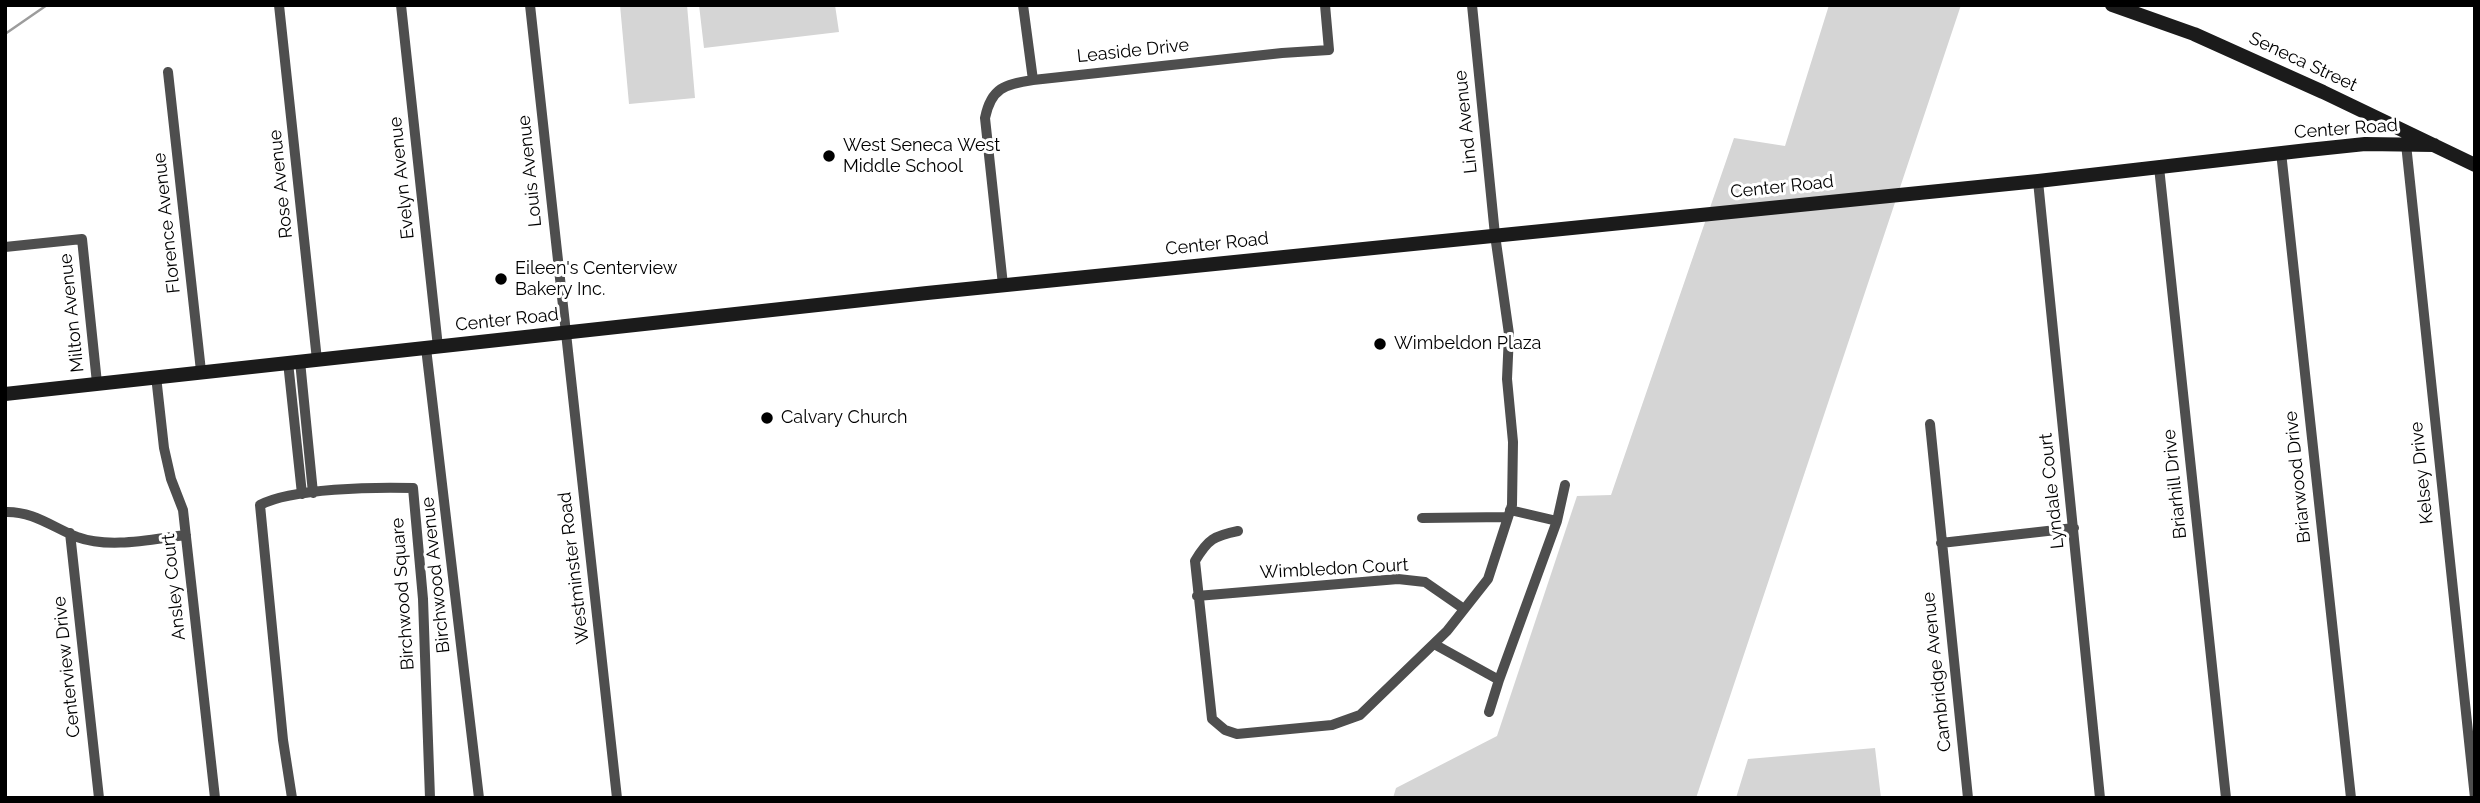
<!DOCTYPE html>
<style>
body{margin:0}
#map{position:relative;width:2480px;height:803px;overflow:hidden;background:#fff;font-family:Raleway,sans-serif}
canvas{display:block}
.frame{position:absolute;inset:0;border:7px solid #000;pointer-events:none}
</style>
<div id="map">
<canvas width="2480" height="803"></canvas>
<div class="frame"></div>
</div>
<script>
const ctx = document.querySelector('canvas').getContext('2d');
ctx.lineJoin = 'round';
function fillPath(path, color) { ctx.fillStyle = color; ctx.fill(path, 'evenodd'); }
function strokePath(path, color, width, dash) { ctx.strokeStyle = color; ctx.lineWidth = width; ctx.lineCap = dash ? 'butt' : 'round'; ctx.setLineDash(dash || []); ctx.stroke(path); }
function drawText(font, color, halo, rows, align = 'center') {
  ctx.font = font + ' Raleway,sans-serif'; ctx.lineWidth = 6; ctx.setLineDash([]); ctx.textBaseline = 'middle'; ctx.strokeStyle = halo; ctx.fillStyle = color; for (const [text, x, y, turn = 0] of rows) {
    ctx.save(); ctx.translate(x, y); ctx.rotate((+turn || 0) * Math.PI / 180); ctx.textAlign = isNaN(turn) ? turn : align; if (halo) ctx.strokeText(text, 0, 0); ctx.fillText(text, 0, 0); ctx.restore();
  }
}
fillPath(new Path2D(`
 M620 5H687L695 98 629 104Z
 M699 5H835L839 32 704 48Z
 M1829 5H1961L1696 798H1393L1396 788 1497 736 1577 496 1611 495 1734 138 1785 146Z
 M1875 748 1881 798H1736L1748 759Z`), '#d5d5d5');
strokePath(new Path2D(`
 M5 34 47 5`), '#9c9c9c', 2.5);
strokePath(new Path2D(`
 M279 5 317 360
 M401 5 438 347
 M530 5 617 798
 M1023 5 1033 80
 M168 72 201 371
 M2406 144 2475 798
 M2281 152 2351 798
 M2159 167 2226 798
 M2038 181 2100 798
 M5 247 82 239 97 383
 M1003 285 985 118C991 88 1005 84 1033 80L1282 53 1329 50 1325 5
 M426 348 479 798
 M300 361 313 493
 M288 362 302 494
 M156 376 164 448 171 479 183 510 215 798
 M1930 424 1968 798
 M5 512C33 511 52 527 77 537 110 549 152 539 186 535
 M1422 518 1508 517
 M1557 521 1565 485
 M1238 531C1214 536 1208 539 1195 561L1212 719 1225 730 1237 734 1332 725 1360 715 1447 631 1488 579 1512 505 1513 442 1507 379 1509 334 1495 235 1472 5
 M70 533 99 798
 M1941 543 2074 528
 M1197 596 1398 579 1425 582 1464 609
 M1434 644 1499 680 1557 521 1510 510
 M1489 712 1499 680
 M292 798 283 740 260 505C292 488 375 487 413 488L423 599 430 798`), '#4e4e4e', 10);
strokePath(new Path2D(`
 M2112 5 2194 34 2323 92 2475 165
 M5 394 927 293 2038 181 2308 150 2365 144 2434 145`), '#1b1b1b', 14);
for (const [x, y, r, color] of [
 [829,156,7,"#000"],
 [501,279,7,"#000"],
 [1380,344,7,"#000"],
 [767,418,7,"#000"]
]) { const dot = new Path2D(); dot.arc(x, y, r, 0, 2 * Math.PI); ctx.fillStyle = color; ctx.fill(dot); strokePath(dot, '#fff', 2.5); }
drawText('18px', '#000', '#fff', [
 ["Leaside Drive",1133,51,-6],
 ["Seneca Street",2303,62,25],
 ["Lind Avenue",1466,122,-96],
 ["Center Road",2346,129,-4],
 ["Louis Avenue",530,171,-96],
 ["Evelyn Avenue",402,178,-96],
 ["Rose Avenue",281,184,-96],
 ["Center Road",1782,187,-6],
 ["Florence Avenue",167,223,-96],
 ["Center Road",1217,244,-6],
 ["Milton Avenue",72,313,-96],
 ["Center Road",507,320,-6],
 ["Kelsey Drive",2422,473,-96],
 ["Briarwood Drive",2298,477,-96],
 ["Briarhill Drive",2175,484,-96],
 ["Lyndale Court",2052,491,-96],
 ["Westminster Road",574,568,-97],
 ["Wimbledon Court",1334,569,-3],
 ["Birchwood Avenue",436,575,-96],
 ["Ansley Court",174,587,-96],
 ["Birchwood Square",403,594,-94],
 ["Centerview Drive",67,667,-96],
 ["Cambridge Avenue",1937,672,-96]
]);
drawText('18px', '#000', '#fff', [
 ["West Seneca West",843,146],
 ["Middle School",843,167],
 ["Eileen's Centerview",515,269],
 ["Bakery Inc.",515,290],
 ["Wimbeldon Plaza",1394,344],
 ["Calvary Church",781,418]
], 'left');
</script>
